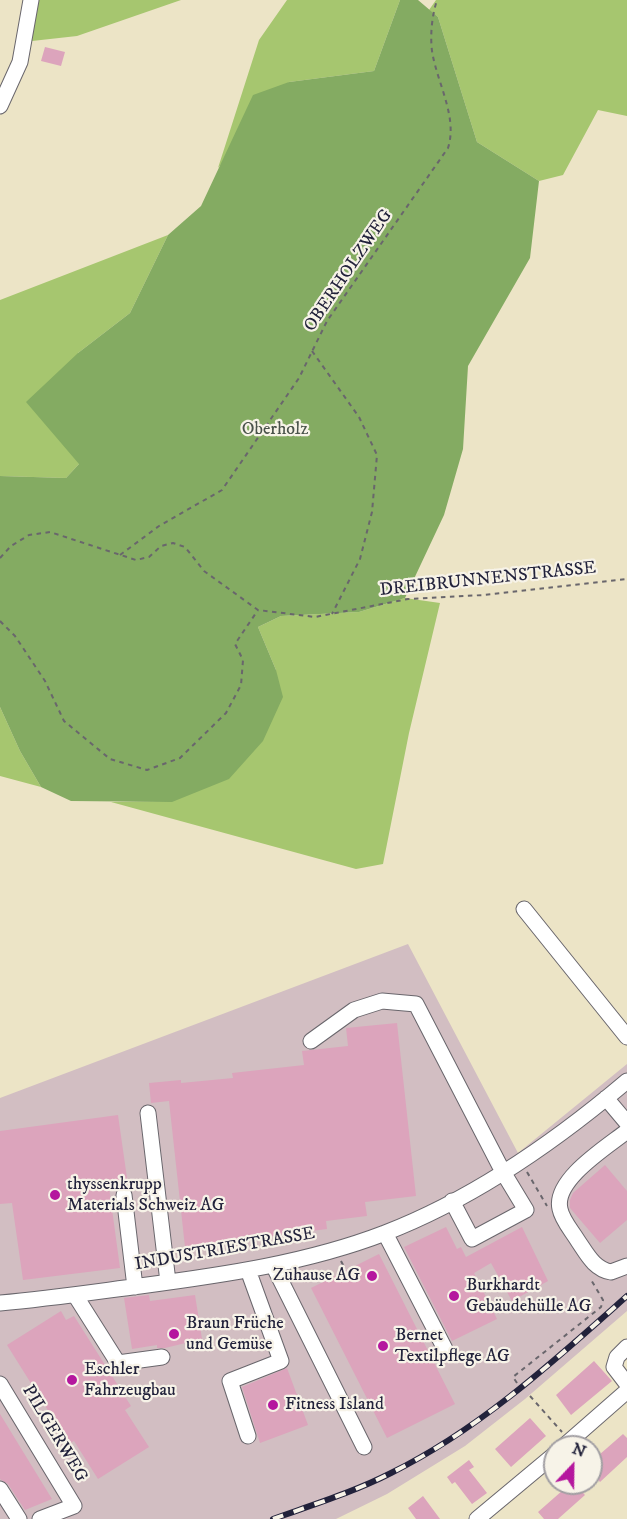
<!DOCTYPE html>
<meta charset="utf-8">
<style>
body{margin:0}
#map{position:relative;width:627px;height:1519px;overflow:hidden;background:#ece4c6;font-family:"IM FELL DW Pica",serif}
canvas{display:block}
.north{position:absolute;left:543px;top:1435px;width:60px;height:60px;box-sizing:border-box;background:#f7f3e8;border:2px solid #a29fa3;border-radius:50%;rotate:22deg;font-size:16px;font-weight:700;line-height:24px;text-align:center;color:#22223b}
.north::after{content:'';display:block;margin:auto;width:21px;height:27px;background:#b5179e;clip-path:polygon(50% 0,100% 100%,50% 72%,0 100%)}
</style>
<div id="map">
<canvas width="627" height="1519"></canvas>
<div class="north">N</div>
</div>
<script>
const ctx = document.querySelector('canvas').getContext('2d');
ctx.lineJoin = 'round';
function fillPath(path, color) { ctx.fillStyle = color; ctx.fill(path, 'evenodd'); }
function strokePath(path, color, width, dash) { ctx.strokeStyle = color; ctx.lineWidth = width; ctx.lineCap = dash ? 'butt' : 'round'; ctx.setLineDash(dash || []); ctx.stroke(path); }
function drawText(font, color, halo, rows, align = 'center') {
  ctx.font = font + ' "IM FELL DW Pica",serif'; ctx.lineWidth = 4.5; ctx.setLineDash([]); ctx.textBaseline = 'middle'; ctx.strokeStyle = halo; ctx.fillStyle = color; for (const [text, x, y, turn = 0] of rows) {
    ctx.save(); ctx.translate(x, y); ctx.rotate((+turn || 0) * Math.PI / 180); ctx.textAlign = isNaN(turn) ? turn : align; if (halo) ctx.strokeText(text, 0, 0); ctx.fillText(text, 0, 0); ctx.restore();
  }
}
fillPath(new Path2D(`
 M408 944 518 1153 627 1064V1311L525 1399 465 1446 387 1494 336 1519H0V1098Z`), '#d2bec2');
fillPath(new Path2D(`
 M36 0H181L77 36 32 41Z
 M287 0H400L374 71 289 82 218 168 259 40Z
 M436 0H627V116L598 110 563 175 539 181 477 142 438 17 429 10Z
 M168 235 130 313 78 353 79 464 66 478 0 476V300Z
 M405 598 440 603 409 733 383 864 356 869 111 802 172 801 276 670 258 627 281 616 359 612Z
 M0 707 20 751 41 787 0 776Z`), '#a6c66f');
fillPath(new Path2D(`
 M400 0H418L438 17 477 142 539 181 530 258 468 366 463 449 444 515 405 598 359 612 281 616 258 627 276 670 283 697 263 741 229 779 172 802 71 801 41 787 20 751 0 707V476L66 478 79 464 26 402 78 353 130 313 168 235 201 206 253 95 289 82 374 71Z`), '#84ab62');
fillPath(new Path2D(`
 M45 47 65 52 61 66 41 61Z
 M397 1023 416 1196 365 1202 367 1216 326 1221 327 1229 185 1247 169 1101 151 1103 149 1083 181 1080V1083L233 1078 232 1073 304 1065 302 1051 348 1046 346 1028Z
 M118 1115 128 1185 109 1187 120 1268 23 1280 12 1203 0 1204V1131Z
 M605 1165 627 1191V1220L600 1243 570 1208V1200L573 1193Z
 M446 1227 457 1249 461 1247 466 1257 522 1227 548 1281 512 1301 491 1263 474 1273 497 1319 452 1341 404 1247Z
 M379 1254 455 1404 387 1438 311 1288Z
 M149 1295 150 1301 195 1295 202 1339 165 1348H157V1345L132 1349 124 1298Z
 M61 1311 66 1320 74 1316 131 1406 125 1410 149 1447 98 1479 74 1441 69 1444 7 1345Z
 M594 1361 612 1381 571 1415 556 1395Z
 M287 1368 308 1425 260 1443 242 1387Z
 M0 1414 52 1499 25 1510 8 1484 0 1479Z
 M530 1418 546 1436 511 1467 495 1449Z
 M623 1434 627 1438V1457L600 1482 591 1472V1462Z
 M469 1460 474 1467 469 1470 487 1493 472 1504 455 1482 452 1484 447 1477Z
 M571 1483H574L585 1495 558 1519H544L538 1512Z
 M423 1496 440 1519H416L408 1508Z`), '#dca4bc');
const minor = new Path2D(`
 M0 106 20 62 31 0
 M524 909 627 1037
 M311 1041 354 1010 382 1001 416 1004 503 1172 526 1210 472 1239 452 1201
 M606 1098 627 1123
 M148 1113 168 1282
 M627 1131C607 1147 553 1180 560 1209 562 1220 572 1231 578 1241 587 1254 594 1269 611 1272L627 1266
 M124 1195 135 1287
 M385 1233 446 1351
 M273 1265 364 1447
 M75 1295 118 1363 162 1357
 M0 1303C47 1299 94 1292 140 1286 223 1275 307 1263 385 1233 473 1199 555 1142 627 1081
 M627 1347 617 1357 614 1367 627 1384
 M0 1384 74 1506 40 1519
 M248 1436 230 1381 281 1361 248 1270
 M563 1447 627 1391
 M0 1489 19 1519
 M477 1519 555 1454`);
strokePath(minor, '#69666c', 17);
strokePath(new Path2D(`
 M312 351 359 417 377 455 372 512 360 559 332 614
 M120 555 159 526 222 490 299 378 327 321 448 148C458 117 437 83 432 51 430 34 432 16 437 0
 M0 558 11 546 29 535 50 532 136 560 149 557 161 546 173 543 185 547 204 571 258 610 315 617 408 599 484 595 627 579
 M0 621 15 636 45 681 64 721 110 759 147 770 180 758 226 713 241 685 243 660 235 644 258 610
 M527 1172 547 1206
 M341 1261 345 1269
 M517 1383 513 1377 601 1307 603 1300 590 1278
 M530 1396 562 1432`), '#69666c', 2, [4.5, 4.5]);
strokePath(minor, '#fff', 15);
const rail = new Path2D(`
 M273 1519C312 1505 354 1492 391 1473 480 1429 554 1361 627 1296`);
strokePath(rail, '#22223b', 6);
strokePath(rail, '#f7f3e8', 4, [11]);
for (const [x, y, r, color] of [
 [55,1195,6,"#b5179e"],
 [372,1276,6,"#b5179e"],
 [454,1296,6,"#b5179e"],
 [174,1334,6,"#b5179e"],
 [383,1346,6,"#b5179e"],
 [72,1380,6,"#b5179e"],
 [273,1405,6,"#b5179e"]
]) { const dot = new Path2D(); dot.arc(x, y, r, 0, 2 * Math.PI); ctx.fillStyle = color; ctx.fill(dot); strokePath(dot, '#f7f3e8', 2); }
drawText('18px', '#22223b', '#f7f3e8', [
 ["OBERHOLZWEG",349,271,-56],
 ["DREIBRUNNENSTRASSE",488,580,-6],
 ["INDUSTRIESTRASSE",225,1250,-10],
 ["PILGERWEG",54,1434,59]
]);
drawText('18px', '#4a534b', '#f7f3e8', [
 ["Oberholz",275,430]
]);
drawText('18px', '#22223b', '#f7f3e8', [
 ["thyssenkrupp",67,1185],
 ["Materials Schweiz AG",67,1206],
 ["Zuhause AG",360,1276,"right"],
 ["Burkhardt",466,1286],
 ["Gebäudehülle AG",466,1307],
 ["Braun Früche",186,1324],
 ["und Gemüse",186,1345],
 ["Bernet",395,1336],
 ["Textilpflege AG",395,1357],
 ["Eschler",84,1370],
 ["Fahrzeugbau",84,1391],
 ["Fitness Island",285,1405]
], 'left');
</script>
